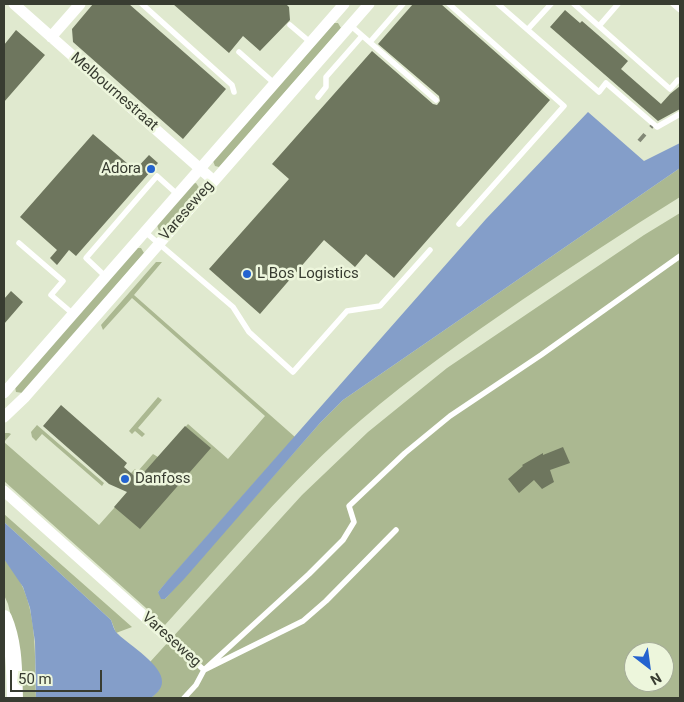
<!DOCTYPE html>
<style>
body{margin:0}
#map{position:relative;width:684px;height:702px;overflow:hidden;background:#e0e9cf;font-family:Roboto,sans-serif}
canvas{display:block}
.frame{position:absolute;inset:0;border:5px solid #383c31;pointer-events:none}
.north{position:absolute;left:624px;top:642px;width:50px;height:50px;box-sizing:border-box;background:#edf6dc;border:1px solid #a5ac98;border-radius:50%;rotate:150deg;font-size:14px;font-weight:700;line-height:20px;text-align:center;color:#383c31}
.north::after{content:'';display:block;margin:auto;width:18px;height:22px;background:#2463cf;clip-path:polygon(50% 0,100% 100%,50% 72%,0 100%)}
.scale{position:absolute;left:10px;top:670px;width:92px;height:22px;box-sizing:border-box;border:2px solid #383c31;border-top:0;padding-left:6px;font-size:15px;line-height:18px;white-space:nowrap;color:#383c31;-webkit-text-stroke:4px #edf6dc;paint-order:stroke}
</style>
<div id="map">
<canvas width="684" height="702"></canvas>
<div class="frame"></div>
<div class="north">N</div>
<div class="scale">50 m</div>
</div>
<script>
const ctx = document.querySelector('canvas').getContext('2d');
ctx.lineJoin = 'round';
function fillPath(path, color) { ctx.fillStyle = color; ctx.fill(path, 'evenodd'); }
function strokePath(path, color, width, dash) { ctx.strokeStyle = color; ctx.lineWidth = width; ctx.lineCap = dash ? 'butt' : 'round'; ctx.setLineDash(dash || []); ctx.stroke(path); }
function drawText(font, color, halo, rows, align = 'center') {
  ctx.font = font + ' Roboto,sans-serif'; ctx.lineWidth = 5; ctx.setLineDash([]); ctx.textBaseline = 'middle'; ctx.strokeStyle = halo; ctx.fillStyle = color; for (const [text, x, y, turn = 0] of rows) {
    ctx.save(); ctx.translate(x, y); ctx.rotate((+turn || 0) * Math.PI / 180); ctx.textAlign = isNaN(turn) ? turn : align; if (halo) ctx.strokeText(text, 0, 0); ctx.fillText(text, 0, 0); ctx.restore();
  }
}
fillPath(new Path2D(`
 M334 23H338L341 28 219 167 215 166 213 161Z
 M680 168V197C627 230 574 265 522 300 467 338 412 376 361 420 290 481 229 555 165 625L4 481V433H9L11 434 4 442 99 525 139 480 131 473 135 469 138 471 153 454 158 457 188 424 228 459 265 416 132 298 103 330 101 325 156 262H162L134 295 295 437 158 592 165 599 320 423 343 400Z
 M196 183 200 189 164 231H159L157 225 191 184Z
 M680 213V698H151L159 690 150 662 302 495 368 432 447 368 644 235ZM634 652H664V682H634Z
 M137 248H141L144 253 23 393 16 392 15 387Z
 M158 397 162 400 138 428 145 434 142 437 135 431 132 434 129 431Z
 M37 425 104 483 102 486 42 434 36 441 32 437 31 432Z
 M4 514 132 627 116 633 111 620 4 522Z
 M4 559C40 596 34 651 36 698H21L16 637 8 604 4 595Z`), '#abb891');
fillPath(new Path2D(`
 M588 112 644 161 680 143V168L343 400 320 423 185 578 165 599H161L158 592 168 580 486 219Z
 M4 522 111 620C113 625 114 631 118 634 129 645 163 665 162 682 162 689 156 694 151 698H36L35 642 30 608 23 587 4 559Z`), '#849ec9');
fillPath(new Path2D(`
 M93 4H129L226 89 183 139 73 42 72 29Z
 M173 4H286L289 7 290 20 260 51 243 36 229 53Z
 M413 4H441L550 100 394 278 366 254 355 267 324 240 260 314 209 269 289 179 272 164 372 51 433 104 437 105 440 101 439 96 378 44Z
 M565 10 580 23 582 21 628 61 621 69 661 104 670 94 680 86V109L658 121 550 27Z
 M16 30 45 55 4 102V45Z
 M93 134 135 170 149 155 158 163 76 256 69 250 57 265 50 258 57 250 20 217Z
 M11 291 23 302 4 324V299Z
 M61 405 127 463 124 467 138 479 185 426 211 448 140 529 114 507 127 492 109 484 43 426Z
 M563 447 570 463 550 470 554 482 542 489 534 480 519 493 508 479 523 466 522 465 543 453V455Z`), '#6e765e');
strokePath(new Path2D(`
 M142 4 232 85 234 92
 M449 4 564 106 459 224
 M498 4 599 92 606 83 657 127 680 114
 M574 4 670 89 678 80 680 81
 M673 4 680 10
 M290 25 310 42
 M350 25 436 100
 M599 26 618 4
 M528 29 551 4
 M370 42 403 4
 M239 52 274 83
 M318 97 326 87V77L362 36
 M144 231 233 307 249 332 293 372 347 311 380 306 430 250
 M19 243 63 281 51 295 72 313
 M105 276 86 258 157 176 177 194
 M163 633 204 670 303 621 326 601 396 530
 M184 698 196 685 204 670 309 574 343 540 354 522 349 506 405 453 450 416 541 355 680 256`), '#fff', 5.5);
strokePath(new Path2D(`
 M14 4 214 181
 M51 37 80 4
 M4 393 344 4
 M4 417 25 397 369 4
 M4 491 163 633`), '#fff', 11);
strokePath(new Path2D(`
 M4 618C15 644 14 671 15 698`), '#fff', 16);
strokePath(new Path2D(`
 M639 141 652 126`), '#828876', 4, [9, 9]);
for (const [x, y, r, color] of [
 [151,169,5,"#2463cf"],
 [247,274,5,"#2463cf"],
 [125,479,5,"#2463cf"]
]) { const dot = new Path2D(); dot.arc(x, y, r, 0, 2 * Math.PI); ctx.fillStyle = color; ctx.fill(dot); strokePath(dot, '#edf6dc', 2); }
drawText('15px', '#383c31', '#edf6dc', [
 ["Melbournestraat",114,92,41],
 ["Vareseweg",187,211,-49],
 ["Vareseweg",171,640,42]
]);
drawText('15px', '#383c31', '#edf6dc', [
 ["Adora",141,169,"right"],
 ["L Bos Logistics",257,274],
 ["Danfoss",135,479]
], 'left');
</script>
